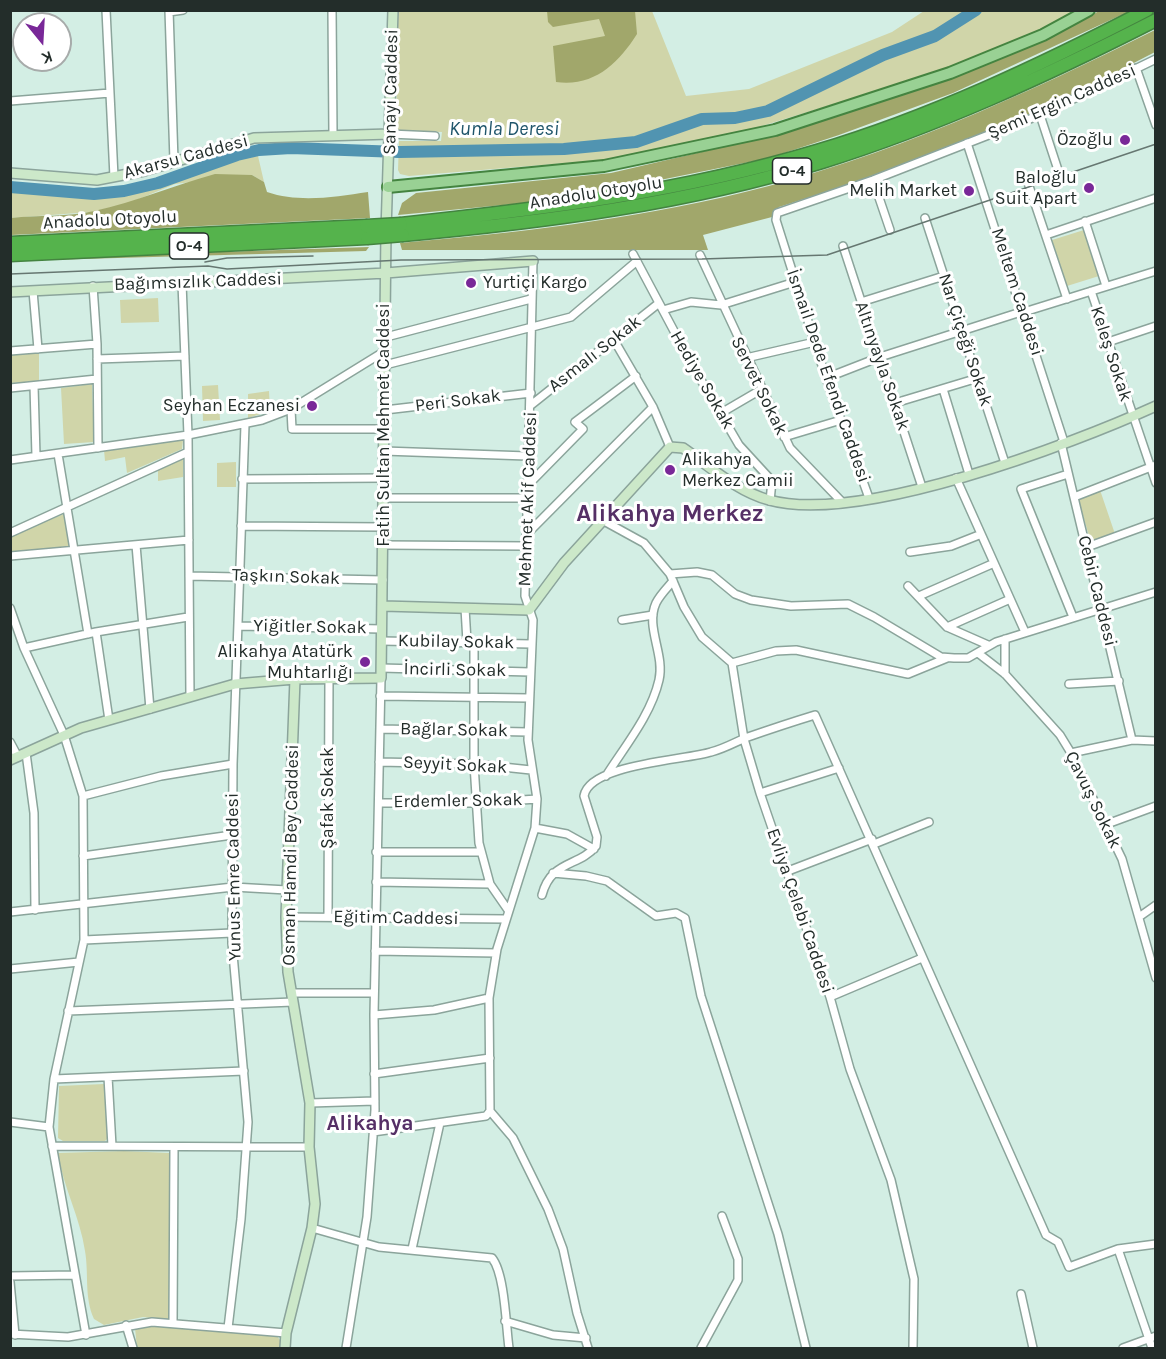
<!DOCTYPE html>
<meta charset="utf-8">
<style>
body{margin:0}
#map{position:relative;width:1166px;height:1359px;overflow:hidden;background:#d3eee4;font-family:Karla,sans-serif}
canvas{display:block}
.frame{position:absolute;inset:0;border:12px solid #232d2a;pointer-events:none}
.north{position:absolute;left:12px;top:12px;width:60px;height:60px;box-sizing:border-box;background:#fff;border:2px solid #a7abaa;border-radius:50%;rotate:162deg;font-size:16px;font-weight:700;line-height:24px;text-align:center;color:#232d2a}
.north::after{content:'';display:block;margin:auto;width:21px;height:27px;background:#792898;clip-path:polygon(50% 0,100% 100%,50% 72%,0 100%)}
</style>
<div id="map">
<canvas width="1166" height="1359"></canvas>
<div class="frame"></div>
<div class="north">K</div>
</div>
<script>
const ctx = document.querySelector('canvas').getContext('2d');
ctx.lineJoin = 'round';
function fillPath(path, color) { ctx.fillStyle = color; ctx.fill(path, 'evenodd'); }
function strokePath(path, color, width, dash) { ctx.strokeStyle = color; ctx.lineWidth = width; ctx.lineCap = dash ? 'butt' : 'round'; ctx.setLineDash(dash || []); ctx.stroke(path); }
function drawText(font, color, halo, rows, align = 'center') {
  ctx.font = font + ' Karla,sans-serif'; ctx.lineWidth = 6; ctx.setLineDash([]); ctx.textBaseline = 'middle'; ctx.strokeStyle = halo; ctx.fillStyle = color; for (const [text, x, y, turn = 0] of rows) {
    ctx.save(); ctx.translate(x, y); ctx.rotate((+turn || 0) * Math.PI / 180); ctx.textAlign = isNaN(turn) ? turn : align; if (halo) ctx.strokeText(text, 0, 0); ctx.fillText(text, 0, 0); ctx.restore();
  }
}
fillPath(new Path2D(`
 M398 11H652L686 96 749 89 892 32 924 11H1079L1010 44 933 74 729 136 603 160 409 176 400 174 398 170 399 141H441L442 132 396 130Z
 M258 156 264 182 252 175 175 184 127 204 91 212 11 218 10 191C58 195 106 204 153 189 188 179 222 161 258 156Z
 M1084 230 1099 276 1067 286 1052 240Z
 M158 298 159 322 121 323 120 300Z
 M39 353V381L11 383V354Z
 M92 384 94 442 64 444 61 388Z
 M218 385 220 420 203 421 202 386Z
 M269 391 270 411 248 418V394Z
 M183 440 182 449 127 473 125 457 105 461 104 450Z
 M183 457V477L158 481V469Z
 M236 462V487H217V463Z
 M1100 490 1115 534 1091 543 1078 498Z
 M64 514 69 546 11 553 10 536Z
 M104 1084 108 1138 105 1141H63L58 1138 59 1086Z
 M124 1151 169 1153V1314L168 1320 143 1317 104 1325 94 1319C84 1297 89 1274 85 1251 80 1217 63 1187 58 1153Z
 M163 1326 277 1336 280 1340V1348H137L135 1328Z`), '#d0d5a9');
fillPath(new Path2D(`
 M547 11H635L637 34C618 64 594 87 556 82L553 46 605 36 599 19 553 27 548 22Z
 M1099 11H1130L953 93 839 135 769 158 566 199 398 215 402 203 416 193 611 173 779 134 944 81 1050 38Z
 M1155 30V52L1039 112 873 177 779 207 772 217 703 235 708 250H402L400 243C515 233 629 220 741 193 886 158 1022 96 1155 30Z
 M215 174 252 175 264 182 267 192C299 203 335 197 368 192L370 218 11 235V218C38 215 68 217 94 211 136 202 174 185 215 174Z
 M369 247 366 251 11 261 10 259Z`), '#a1a76b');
strokePath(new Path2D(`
 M10 187 94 194 124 191 158 183 237 155 259 150 291 148 399 152 564 149 636 142 702 119 735 118 768 111 883 55 935 36 976 10`), '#5194b1', 12);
const street = new Path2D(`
 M106 10 114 177
 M169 10 174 161
 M332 10 333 134
 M169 12 183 10
 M1136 68 1156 125
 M10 101 110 93
 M1040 115 1059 173
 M390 134 435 136
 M967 143 1064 442
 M873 180 890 230
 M1028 183 1067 299
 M925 218 1005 463
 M1085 221 1106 286
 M1046 235 1156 198
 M843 246 922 487
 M633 254 691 363 739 445 772 481 770 501
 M700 255 790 448 842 502
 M182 283 188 435 190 697
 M93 286 97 344 98 448
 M33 291 38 349
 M1091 291 1156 483
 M861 302 944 276
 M663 310 691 302 721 305 795 282
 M1024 312 1156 271
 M386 337 531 299
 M614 340 653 407 670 447
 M1108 342 1156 326
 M10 351 97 344
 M746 358 815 342
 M97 359 185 356
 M385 365 571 317 637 261
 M826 378 880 357 1024 311
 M34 386 36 456
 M10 388 97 379
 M943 389 969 474
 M895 403 978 378
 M531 405 659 303
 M291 409 292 429H385
 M385 410 531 393
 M721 413 762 389
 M784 437 841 420
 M1061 443 1132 740
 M384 451 527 456
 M58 454 88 634
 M10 460 188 435 262 420 291 409 385 351
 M1068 474 1021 489 1073 617
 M956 478 1025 632
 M242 479 384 478
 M527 486 583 429 575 422 636 376
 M1074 497 1156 465
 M384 498H526
 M869 498 826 378 776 220 777 213 873 180 1040 115 1156 59
 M604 521 644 543 670 574 684 607 702 637 732 663 744 739 760 793 830 997 850 1069 891 1180 914 1279 913 1348
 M241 526 384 527
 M10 533 188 452
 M526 535 653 407
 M136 545 150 709
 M383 545 526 546
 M1087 547 1156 522
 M910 552 951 546 979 535
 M10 556 189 540
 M670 574 697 572 712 575 735 594 751 600 791 606 848 604 874 617 941 657 954 658H968L996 642 1156 592
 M189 576 383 580
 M908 586 947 627 988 645
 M919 596 992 564
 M10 608 24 648 64 735 83 796 84 940 54 1079 49 1127 86 1335
 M465 608 467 642
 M622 620 653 615
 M238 626 382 629
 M947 627 1008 600
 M96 632 109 720
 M382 641 531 644
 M474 643V764L479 843 490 884 508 910
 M24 648 96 632 188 617
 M978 653 1005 674 1060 735 1071 753 1122 859 1156 978
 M732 663 776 651 796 650 908 674 947 658
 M381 668 530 672
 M1005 674V639
 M1069 684 1119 681
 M380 696 529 698
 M380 729 528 732
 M10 742 18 757
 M26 753 34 813 35 910
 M1071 753 1132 740 1156 741
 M379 762 474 764 531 770
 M606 776C625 746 651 715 659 680 665 654 645 627 656 603 660 595 668 587 673 581
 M760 793 839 768
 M83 796 161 776 233 764
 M379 803H476L537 799
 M1107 824 1156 806
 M535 828 567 834 594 849
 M874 844 929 822
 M376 852H481
 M83 856 232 835
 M788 871 872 839
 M553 873 586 876 607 881 656 916 676 913 685 918 701 996 778 1234 806 1348
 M376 882 490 884
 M542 895C551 860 579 867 596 846L597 837 584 796C589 764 686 760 711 752 723 749 734 743 745 738 768 730 792 722 815 715L1046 1235 1058 1242 1069 1267 1118 1249 1156 1244
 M10 912 233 887 287 890
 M286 917 506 919
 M328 917 329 678
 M1139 917 1156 905
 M84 940 232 933
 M375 951 496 953
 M10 969 79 962
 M292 993H374
 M830 997 922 958
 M68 1011 293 1002
 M374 1015 381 678
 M374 1074 490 1058
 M108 1077 112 1146
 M54 1079 244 1071
 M310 1103 375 1101
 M490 1111 513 1138 548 1209 563 1249 577 1313 588 1348
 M10 1122 49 1127
 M373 1132 486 1116 490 1111 489 998 497 949 535 828 537 799 528 740 533 620 525 596 533 261
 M52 1146 309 1147
 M312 1228 379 1247 492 1258C505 1274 506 1327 509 1348
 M412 1249 440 1123
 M1118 1249 1152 1348
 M10 1276 75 1275
 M10 1282 15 1335
 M1021 1294 1033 1348
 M505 1321 553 1335 586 1338
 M173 1323 174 1148
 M126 1325 133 1348
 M228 1328 241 1219 248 1122 232 943 233 764 245 425
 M10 1334 68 1337 152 1322 286 1333
 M346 1348 367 1217 375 1110 374 1015 434 1010 489 998
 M701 1348 738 1280V1259L722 1216
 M1123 1348 1156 1336`);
const secondary = new Path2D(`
 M10 173 97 180 144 171 254 138 390 134
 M10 292 386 273 533 261
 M383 606 529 610 564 563 670 447 683 448C709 466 738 492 769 500 859 525 1070 445 1156 406
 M10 760 81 728 235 684 295 679 381 678 386 231 393 10
 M285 1348 286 1333 312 1228 315 1204 309 1147 310 1103 288 972 286 917 295 679`);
const primary = new Path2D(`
 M388 187 604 166 775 130 950 73 1043 35 1089 10`);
const highway = new Path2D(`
 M401 224C542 209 681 192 817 151 931 117 1041 65 1147 10
 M403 235C545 222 686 204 822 162 937 126 1048 75 1156 20
 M10 243 366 226
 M10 255 367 238`);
strokePath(street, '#8ba49b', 10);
strokePath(secondary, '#8ba49b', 12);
strokePath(primary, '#448440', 14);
strokePath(highway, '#448440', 15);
strokePath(street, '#fff', 7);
strokePath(secondary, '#cce8c9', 9);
strokePath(primary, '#99d194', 10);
strokePath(highway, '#55b34c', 12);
strokePath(new Path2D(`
 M205 262 227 258 313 256
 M10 274 208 266 227 269 401 260 702 259 827 255 1156 144`), '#667771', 1.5);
const highwayBridge = new Path2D(`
 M366 226 401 224
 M367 238 403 235`);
strokePath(highwayBridge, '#448440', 15, []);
strokePath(highwayBridge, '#55b34c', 12);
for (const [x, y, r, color] of [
 [1125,140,6,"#792898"],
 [1089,188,6,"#792898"],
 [969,191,6,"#792898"],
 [471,283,6,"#792898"],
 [312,406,6,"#792898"],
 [670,470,6,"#792898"],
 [365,662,6,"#792898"]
]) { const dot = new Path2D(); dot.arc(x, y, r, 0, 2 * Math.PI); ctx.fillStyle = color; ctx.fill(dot); strokePath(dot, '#fff', 2); }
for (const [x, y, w] of [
 [792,171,39],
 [189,246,39]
]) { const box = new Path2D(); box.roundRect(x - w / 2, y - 13, w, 26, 4.5); ctx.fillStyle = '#fff'; ctx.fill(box); strokePath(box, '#232d2a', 1.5); }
drawText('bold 16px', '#232d2a', null, [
 ["O-4",792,171],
 ["O-4",189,246]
]);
drawText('18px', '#232d2a', '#fff', [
 ["Sanayi Caddesi",391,92,-89],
 ["Şemi Ergin Caddesi",1062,102,-24],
 ["Akarsu Caddesi",186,157,-15],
 ["Anadolu Otoyolu",596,193,-9],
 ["Anadolu Otoyolu",110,220,-3],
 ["Bağımsızlık Caddesi",198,282,-2],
 ["Meltem Caddesi",1017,292,72],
 ["Nar Çiçeği Sokak",965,340,72],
 ["Asmalı Sokak",595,354,-38],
 ["Keleş Sokak",1111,354,72],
 ["Altınyayla Sokak",882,366,71],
 ["İsmail Dede Efendi Caddesi",828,376,71],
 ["Hediye Sokak",702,380,60],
 ["Servet Sokak",759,386,64],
 ["Peri Sokak",458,401,-7],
 ["Fatih Sultan Mehmet Caddesi",384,425,-90],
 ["Mehmet Akif Caddesi",528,499,-88],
 ["Taşkın Sokak",286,577,2],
 ["Cebir Caddesi",1097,591,76],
 ["Yiğitler Sokak",310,627,1],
 ["Kubilay Sokak",456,642,1],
 ["İncirli Sokak",455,670,1],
 ["Bağlar Sokak",454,730,1],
 ["Seyyit Sokak",455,765,3],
 ["Şafak Sokak",328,798,-90],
 ["Çavuş Sokak",1093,800,64],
 ["Erdemler Sokak",458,801,-1],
 ["Osman Hamdi Bey Caddesi",291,855,-89],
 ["Yunus Emre Caddesi",234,877,-91],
 ["Evliya Çelebi Caddesi",800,911,71],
 ["Eğitim Caddesi",396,918,1]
]);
drawText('18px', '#232d2a', '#fff', [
 ["Özoğlu",1113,140],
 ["Baloğlu",1077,178],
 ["Suit Apart",1077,199],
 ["Melih Market",957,191],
 ["Yurtiçi Kargo",483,283,"left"],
 ["Seyhan Eczanesi",300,406],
 ["Alikahya",682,460,"left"],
 ["Merkez Camii",682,481,"left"],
 ["Alikahya Atatürk",353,652],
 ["Muhtarlığı",353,673]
], 'right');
drawText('italic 20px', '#1f556b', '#fff', [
 ["Kumla Deresi",504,129]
]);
drawText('bold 21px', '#552f66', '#fff', [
 ["Alikahya",370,1124]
]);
drawText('bold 24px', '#552f66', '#fff', [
 ["Alikahya Merkez",670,514]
]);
</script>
